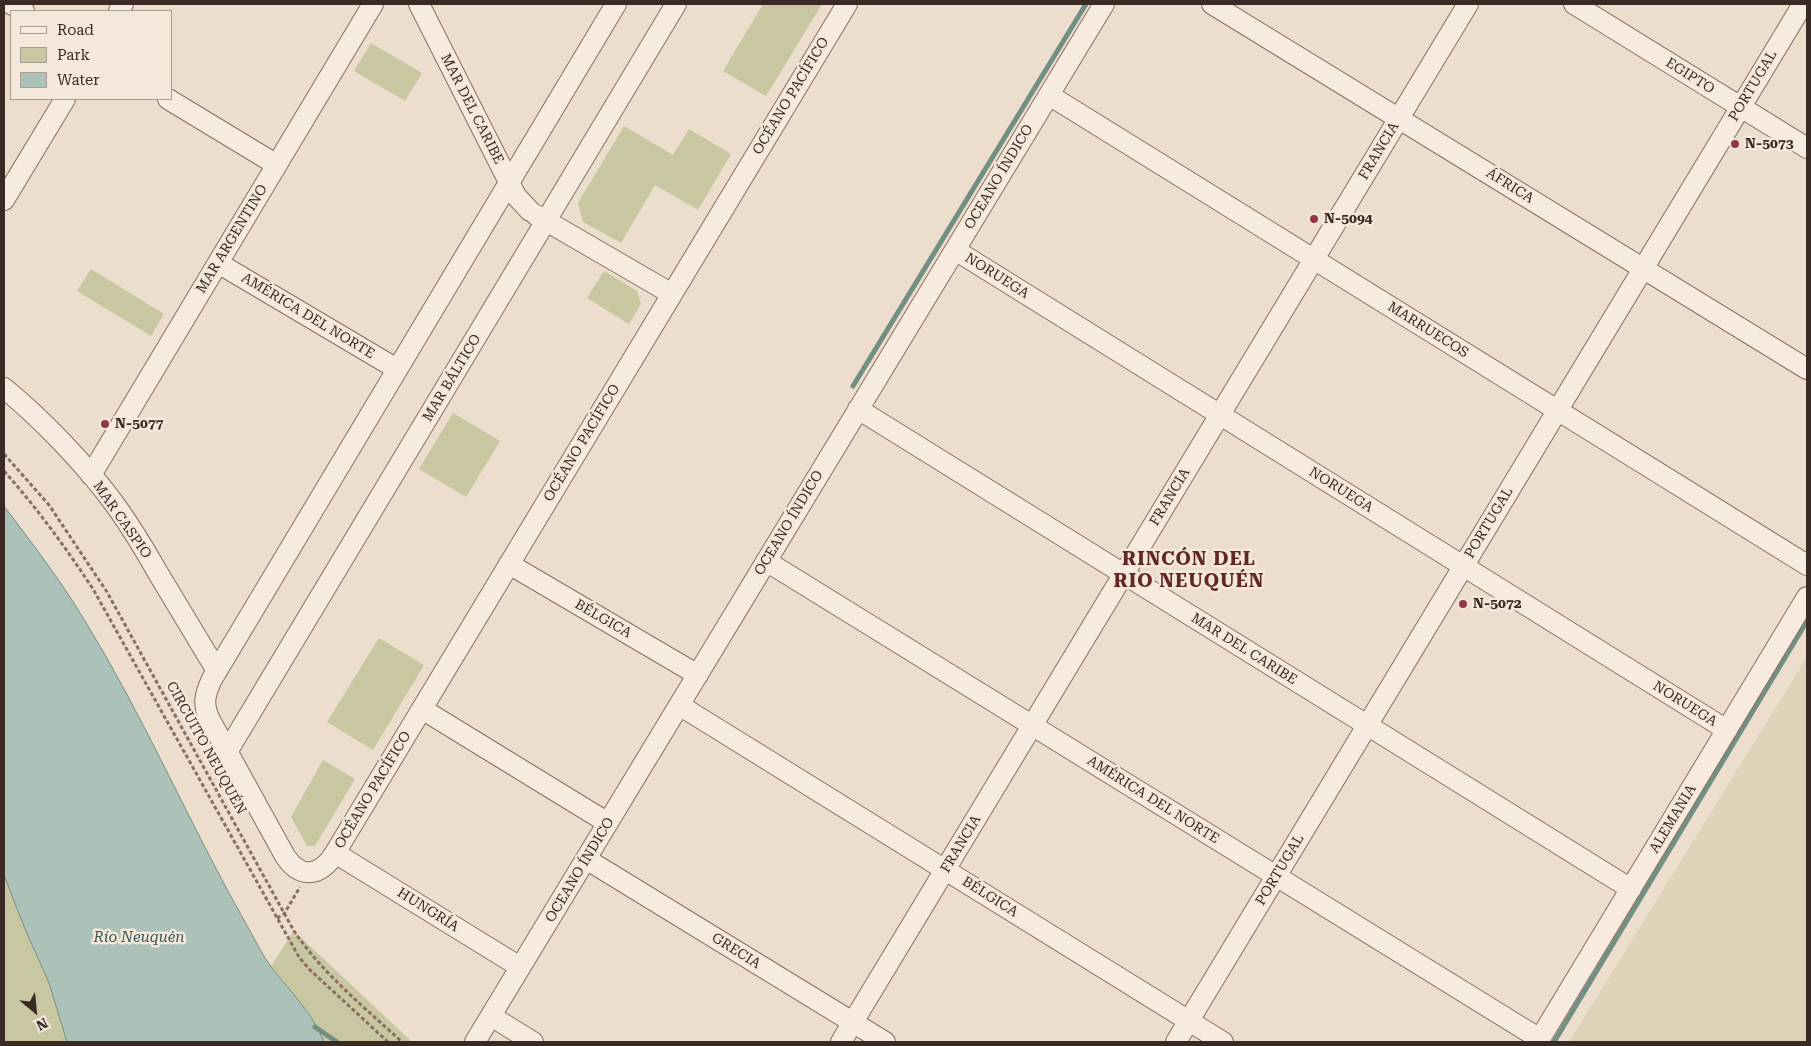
<!DOCTYPE html>
<meta charset="utf-8">
<style>
body{margin:0}
#map{position:relative;width:1811px;height:1046px;overflow:hidden;background:#ecddcc;font-family:"Roboto Serif",serif}
canvas{display:block}
.frame{position:absolute;inset:0;border:5px solid #3a2a23;pointer-events:none}
.legend{position:absolute;left:10px;top:10px;width:162px;height:90px;box-sizing:border-box;background:#f4e8db;border:1px solid #aa9c91;margin:0;padding:6px 9px;list-style:none;font-size:15px;color:#3a2a23}
.legend li{display:flex;align-items:center;gap:10px;height:25px}
.legend b{width:25px;border:1px solid #aa9c91}
.north{position:absolute;left:10px;top:986px;width:50px;height:50px;-webkit-text-stroke:4px #f4e8db;paint-order:stroke;rotate:152deg;font-size:14px;font-weight:700;line-height:20px;text-align:center;color:#3a2a23}
.north::after{content:'';display:block;margin:auto;width:18px;height:22px;background:#3a2a23;clip-path:polygon(50% 0,100% 100%,50% 72%,0 100%)}
</style>
<div id="map">
<canvas width="1811" height="1046"></canvas>
<div class="frame"></div>
<ul class="legend">
<li><b style="height:6px;background:#f7ebdf"></b>Road</li>
<li><b style="height:14px;background:#c9c7a1"></b>Park</li>
<li><b style="height:14px;background:#acc1b7"></b>Water</li>
</ul>
<div class="north">N</div>
</div>
<script>
const ctx = document.querySelector('canvas').getContext('2d');
ctx.lineJoin = 'round';
function fillPath(path, color) { ctx.fillStyle = color; ctx.fill(path, 'evenodd'); }
function strokePath(path, color, width, dash) { ctx.strokeStyle = color; ctx.lineWidth = width; ctx.lineCap = dash ? 'butt' : 'round'; ctx.setLineDash(dash || []); ctx.stroke(path); }
function drawText(font, color, halo, rows, align = 'center') {
  ctx.font = font + ' "Roboto Serif",serif'; ctx.lineWidth = 5; ctx.setLineDash([]); ctx.textBaseline = 'middle'; ctx.strokeStyle = halo; ctx.fillStyle = color; for (const [text, x, y, turn = 0] of rows) {
    ctx.save(); ctx.translate(x, y); ctx.rotate((+turn || 0) * Math.PI / 180); ctx.textAlign = isNaN(turn) ? turn : align; if (halo) ctx.strokeText(text, 0, 0); ctx.fillText(text, 0, 0); ctx.restore();
  }
}
fillPath(new Path2D(`
 M1807 657V1042H1569Z`), '#e1d3ba');
fillPath(new Path2D(`
 M763 4H822L766 96 723 71Z
 M371 43 422 73 405 101 354 71Z
 M624 126 673 155 689 129 731 154 698 210 655 185 621 243 583 222 578 203Z
 M91 269 164 314 151 336 77 291Z
 M604 271 637 291 641 304 629 324 587 298Z
 M453 413 500 441 466 497 419 469Z
 M379 638 424 665 373 750 327 722Z
 M323 760 355 779 315 846H307L291 817Z
 M4 875 25 929 49 983 67 1042H4Z
 M294 931 412 1042H324C312 1014 291 990 271 966Z`), '#c9c7a1');
const water = new Path2D(`
 M4 506C32 543 61 581 85 621 146 720 191 828 249 929 256 942 263 956 272 968 291 992 313 1014 324 1042H67L49 983 25 929 4 875Z`);
fillPath(water, '#acc1b7');
strokePath(water, '#738f83', 1);
strokePath(new Path2D(`
 M853 386 1086 4
 M315 1027 337 1042
 M1554 1042 1807 621`), '#738f83', 5);
const street = new Path2D(`
 M11 4 24 11
 M419 4 516 196 530 211
 M616 4 212 679C205 694 202 704 210 720L285 856C301 880 321 876 335 853L847 4
 M1212 4 1807 369
 M1574 4 1807 148
 M119 11 123 4
 M1049 95 1807 565
 M168 99 277 165
 M4 200 65 99
 M536 215 672 294
 M955 250 1727 730
 M218 263 397 369
 M4 388C42 419 87 466 116 506 131 527 145 550 158 573 178 606 197 638 217 671
 M858 409 1631 889
 M91 475 373 4
 M766 561 1540 1039
 M509 564 698 675
 M679 705 1223 1042
 M422 709 608 823
 M227 752 676 4
 M335 853 520 967
 M586 859 885 1042
 M491 1016 533 1042
 M475 1042 1104 4
 M841 1042 1468 4
 M1176 1042 1803 4
 M1538 1042 1807 597`);
strokePath(street, '#886f61', 22);
strokePath(new Path2D(`
 M4 454 49 505 107 592 294 931C323 974 364 1007 402 1042
 M4 471C37 508 66 548 93 589L299 957 309 969 388 1042
 M277 918 284 914 300 887`), '#886f61', 3, [4, 2.5]);
strokePath(street, '#f7ebdf', 20);
for (const [x, y, r, color] of [
 [1735,144,5,"#913748"],
 [1314,219,5,"#913748"],
 [105,424,5,"#913748"],
 [1463,604,5,"#913748"]
]) { const dot = new Path2D(); dot.arc(x, y, r, 0, 2 * Math.PI); ctx.fillStyle = color; ctx.fill(dot); strokePath(dot, '#f4e8db', 2); }
drawText('14px', '#3a2a23', '#f4e8db', [
 ["EGIPTO",1690,76,32],
 ["PORTUGAL",1753,86,-59],
 ["OCÉANO PACÍFICO",791,96,-59],
 ["MAR DEL CARIBE",472,109,63],
 ["FRANCIA",1379,151,-59],
 ["OCEANO ÍNDICO",999,177,-59],
 ["ÁFRICA",1510,186,32],
 ["MAR ARGENTINO",232,239,-59],
 ["NORUEGA",997,276,32],
 ["AMÉRICA DEL NORTE",308,316,31],
 ["MARRUECOS",1428,330,32],
 ["MAR BÁLTICO",452,378,-59],
 ["OCÉANO PACÍFICO",582,443,-59],
 ["NORUEGA",1341,490,32],
 ["FRANCIA",1170,497,-59],
 ["MAR CASPIO",122,520,55],
 ["OCEANO ÍNDICO",789,523,-59],
 ["PORTUGAL",1489,523,-59],
 ["BÉLGICA",603,619,30],
 ["MAR DEL CARIBE",1244,649,32],
 ["NORUEGA",1685,704,32],
 ["CIRCUITO NEUQUÉN",206,748,61],
 ["OCÉANO PACÍFICO",373,790,-59],
 ["AMÉRICA DEL NORTE",1153,800,32],
 ["ALEMANIA",1673,819,-59],
 ["FRANCIA",961,844,-59],
 ["OCEANO ÍNDICO",580,870,-59],
 ["PORTUGAL",1280,870,-59],
 ["BÉLGICA",990,897,32],
 ["HUNGRÍA",428,910,32],
 ["GRECIA",736,951,32]
]);
drawText('bold 14px', '#3a2a23', '#f4e8db', [
 ["N-5073",1745,144],
 ["N-5094",1324,219],
 ["N-5077",115,424],
 ["N-5072",1473,604]
], 'left');
drawText('italic 15px', '#34584f', '#f4e8db', [
 ["Río Neuquén",139,938]
]);
ctx.letterSpacing = '1px';
drawText('bold 19px', '#622826', '#f4e8db', [
 ["RINCÓN DEL",1189,559],
 ["RIO NEUQUÉN",1189,581]
]);
ctx.letterSpacing = '0px';
</script>
